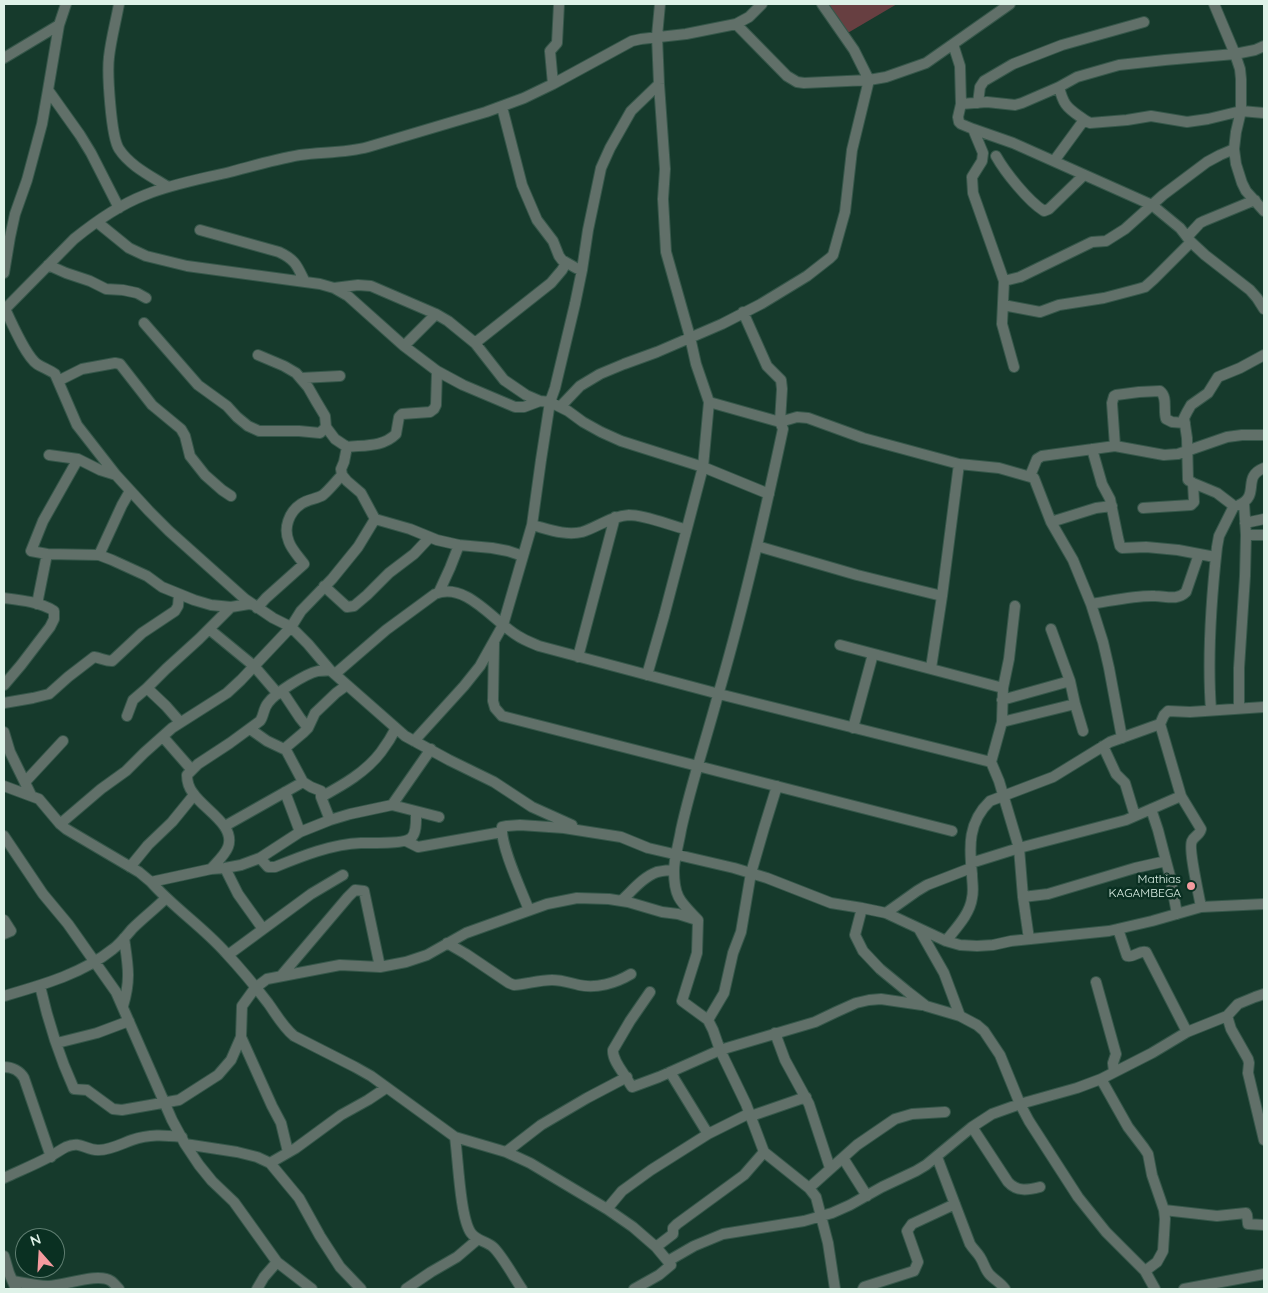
<!DOCTYPE html>
<style>
body{margin:0}
#map{position:relative;width:1268px;height:1293px;overflow:hidden;background:#163a2c;font-family:Quicksand,sans-serif}
canvas{display:block}
.frame{position:absolute;inset:0;border:5px solid #def2e8;pointer-events:none}
.north{position:absolute;left:15px;top:1228px;width:50px;height:50px;box-sizing:border-box;background:#0a3022;border:1px solid #5f7e71;border-radius:50%;rotate:341deg;font-size:14px;font-weight:700;line-height:20px;text-align:center;color:#def2e8}
.north::after{content:'';display:block;margin:auto;width:18px;height:22px;background:#f49b9f;clip-path:polygon(50% 0,100% 100%,50% 72%,0 100%)}
</style>
<div id="map">
<canvas width="1268" height="1293"></canvas>
<div class="frame"></div>
<div class="north">N</div>
</div>
<script>
const ctx = document.querySelector('canvas').getContext('2d');
ctx.lineJoin = 'round';
function fillPath(path, color) { ctx.fillStyle = color; ctx.fill(path, 'evenodd'); }
function strokePath(path, color, width, dash) { ctx.strokeStyle = color; ctx.lineWidth = width; ctx.lineCap = dash ? 'butt' : 'round'; ctx.setLineDash(dash || []); ctx.stroke(path); }
function drawText(font, color, halo, rows, align = 'center') {
  ctx.font = font + ' Quicksand,sans-serif'; ctx.lineWidth = 5; ctx.setLineDash([]); ctx.textBaseline = 'middle'; ctx.strokeStyle = halo; ctx.fillStyle = color; for (const [text, x, y, turn = 0] of rows) {
    ctx.save(); ctx.translate(x, y); ctx.rotate((+turn || 0) * Math.PI / 180); ctx.textAlign = isNaN(turn) ? turn : align; if (halo) ctx.strokeText(text, 0, 0); ctx.fillText(text, 0, 0); ctx.restore();
  }
}
fillPath(new Path2D(`
 M825 4H897L846 34Z`), '#673f41');
const minor = new Path2D(`
 M119 4C116 21 111 39 109 57 107 73 111 137 119 149 130 166 151 176 168 187
 M1214 4 1235 54 1240 69 1241 79V111L1236 132 1234 149 1236 164 1242 183 1246 191 1264 211
 M736 24 787 76 797 82 804 83 869 80 886 77 926 63 1010 4
 M953 44 960 66 961 104 958 117 959 122 961 124 973 129 1013 143 1152 205 1180 228 1191 242 1205 255 1250 290 1257 298 1264 309
 M4 58 59 25
 M553 84 550 51 557 43 559 4
 M1059 87C1063 103 1066 107 1079 116 1083 119 1086 121 1090 123L1127 120 1151 116 1187 122 1208 119 1241 111 1264 113
 M48 90 80 135 91 153 119 208
 M978 103 980 87 984 81 1013 64 1062 45 1144 22
 M961 104 987 102 1015 105 1022 103 1059 87 1077 77 1119 65 1165 60 1235 54 1255 50 1264 46
 M973 129 983 153 982 161 972 177 973 193 1004 281 1002 324 1014 367
 M996 156C1005 172 1028 201 1044 211L1049 209 1084 175
 M1054 161 1084 120
 M97 222 129 248 146 256 187 266 320 284 334 288 348 296 404 346 437 371 463 385 515 407H524L540 401
 M200 230 279 252C296 260 297 266 305 282
 M1187 237 1200 223 1204 221 1255 200
 M48 265 66 273 90 281 106 289 123 290 137 293 146 298
 M582 270 588 230 601 168 610 148 631 111 659 84
 M4 273 10 237 15 214 27 180 42 124 48 90 59 25 66 4
 M1004 281 1020 277 1092 242 1106 241 1125 229 1163 195 1207 162 1220 155 1234 149
 M334 288 358 285 371 286 436 314 448 321 475 343 551 283 562 270 566 263
 M1003 305 1040 312 1059 305 1104 298 1138 289 1145 287 1154 279 1191 242
 M5 309C12 323 25 355 37 364 43 368 50 370 55 374L77 425 116 475 149 511 169 531 245 599 273 618 291 627 308 644 330 670 405 736 449 760 494 782 532 807 572 825
 M4 310 74 239C95 222 119 205 145 195 172 184 201 179 230 172 253 166 276 159 300 155 323 152 346 153 368 147L486 112 524 98 553 84 632 41 641 39 686 34 736 24 749 17 762 4
 M743 312 767 366 781 380 782 389 780 422 783 429C764 518 744 607 718 695 706 740 691 784 681 830 679 843 674 858 674 871 674 898 681 902 698 920L697 953 682 1001 708 1020 713 1030 720 1050 746 1104 764 1152 809 1188 816 1197 828 1243 835 1289
 M144 323 198 385 227 406 237 417 248 426 259 431H299L320 433 326 427
 M475 343 504 380 526 395 540 401 550 402 568 411 583 422 601 432 621 441 703 467 769 494
 M404 346 436 314
 M258 355 284 366 296 373 308 387 316 401 325 416 326 427 335 439 347 447 344 462 341 469 342 475 347 481 361 493 375 519 410 529 437 540 459 545 492 548 508 551 523 556
 M301 378 340 376
 M58 381 82 369 115 363 120 364 152 405 181 429 185 436 190 456 205 475 222 490 231 496
 M709 402 780 422 797 417 808 418 863 438 959 464 999 468 1034 478 1051 522 1073 560 1091 604 1103 642 1109 668 1122 738
 M560 407 580 386 600 374 624 364 657 352 722 324 761 304 807 276 830 258 833 255 845 212 852 150 869 80 854 50 822 4
 M1115 446 1112 403 1114 396 1116 395 1139 392 1160 391C1168 397 1163 410 1166 419L1172 422 1185 423
 M347 447C365 445 383 447 396 434L399 417 402 414 430 412 434 409 436 405 437 371
 M1092 449 1102 484 1110 499 1118 538 1120 546 1122 548 1146 547 1178 550 1215 557
 M49 455 78 459 100 470 116 475
 M78 459 43 521 31 551 47 554 99 555 112 560 147 576 162 587 194 600 211 605 231 607 249 604 253 605
 M1030 476 1037 459 1042 456 1115 446 1164 455 1178 454 1227 437 1242 435H1264
 M1239 505C1261 495 1241 477 1264 468
 M1143 508 1191 505 1194 502 1193 483
 M1051 522 1096 508 1112 506
 M1245 523 1264 519
 M532 525C548 529 565 536 582 532 598 527 611 516 629 515 645 515 669 525 685 529
 M1246 535H1264
 M757 546 857 575 942 596
 M99 555 122 505 130 491
 M324 586 347 607 354 606 367 595 389 573 414 554 430 537
 M439 592 450 568 459 545
 M4 598C20 600 40 602 54 611V619L50 627 21 665 4 685
 M37 604 47 554
 M1091 604C1111 601 1136 595 1155 596 1166 596 1177 601 1186 592L1199 554
 M1015 606 1009 659 1003 688 1002 722 991 762 999 781 1019 848 1023 897 1029 939
 M257 608 266 598 304 564C299 557 292 550 289 542 283 528 289 512 301 504 308 499 317 499 323 495 330 489 336 481 342 475
 M209 629 254 666 278 694
 M1051 629 1070 681 1075 704
 M494 643 493 701 495 708 502 716 952 831
 M840 645 1003 688
 M578 657 615 517
 M931 668 942 596 959 464
 M335 674 386 630 435 594C466 581 494 622 518 636 524 640 532 643 539 646L719 694 991 762
 M647 675 664 616 703 467 709 402 696 364 690 337 666 252 663 199 665 169 659 84 657 36 660 4
 M147 688 166 706 180 722
 M282 691 300 718 308 728
 M1002 700 1070 681
 M4 703 33 698 49 694 68 677 94 657C101 658 105 661 112 661L142 633 175 611 178 606 179 595
 M1239 708V668L1245 576 1246 535 1244 503
 M1211 710C1207 656 1211 601 1217 547L1219 536 1234 506 1217 493 1193 483 1188 480 1187 438 1184 418 1187 412 1191 405 1208 393 1218 377 1240 368 1264 355
 M127 716 133 700 147 688 166 669 199 639 231 607
 M1002 722 1075 704 1083 731
 M853 728 873 654
 M250 729 267 741 286 750 303 782 311 787 321 791V797L330 820
 M4 732 10 752 31 795
 M163 737 191 769
 M414 741 464 686 480 666 503 625 532 525 541 460 550 402 555 388 575 304 582 270 576 268 562 260 559 256 553 241 537 220 522 185 502 107
 M1103 746 1116 774 1125 783 1135 816
 M284 749 303 733 308 728 315 713 336 693 347 685
 M25 782 63 741
 M4 786 39 799 60 824 66 829 139 872 151 882 211 869 225 868 241 865 260 858 300 832 330 820 350 814 392 805 439 817
 M285 792 300 832
 M1181 796 1201 829C1200 835 1194 836 1192 841 1188 848 1199 895 1201 907
 M321 797C343 785 366 772 381 752 387 744 392 736 396 728
 M392 805 431 749
 M1151 809 1158 830 1166 861
 M60 824 101 789 126 771 144 753 172 728 227 693 241 680 291 627 301 611 332 579 358 547 375 519
 M225 826 303 782
 M4 836 43 894 68 924 116 992 172 1120 185 1144 199 1165 212 1181 234 1202 277 1262 312 1289
 M406 841 418 847 502 832
 M260 858 268 867H275C302 856 332 844 361 843 371 843 405 844 411 838 417 833 416 820 416 812
 M971 863 1019 848 1126 820 1181 796 1160 724
 M130 867 148 845 172 822 194 795
 M225 868 238 894 263 929
 M211 869C216 863 225 855 228 847 236 825 203 809 193 793 189 788 187 781 187 775L198 764 230 743 260 721C264 716 263 709 268 703 275 693 305 674 318 671 322 671 326 671 330 670
 M151 882C174 908 203 927 226 953 241 969 255 986 268 1003 276 1014 283 1027 294 1036L355 1067 371 1076 455 1137 506 1152 530 1163 607 1209 633 1227 656 1247 671 1265 659 1275 634 1289
 M1023 897 1048 894 1135 868 1166 861 1170 876 1177 914
 M621 901C632 891 643 877 657 872 662 871 668 870 673 870
 M862 908 855 935 863 951 880 969 908 992 926 1006 960 1016 977 1025 984 1031 1000 1055 1020 1104 1029 1121 1078 1197 1106 1232 1145 1271 1155 1289
 M529 910C522 892 500 845 502 827L507 826 520 825 564 828 621 837 648 848 734 868 767 878 831 903 862 908 886 913 946 941 960 945 977 946 993 945 1011 941 1109 931 1152 921 1201 907 1264 904
 M886 913 917 891 927 885 971 868
 M4 920 11 931 4 934
 M919 929 944 973 960 1016
 M1118 929 1127 956C1134 958 1139 950 1146 952L1187 1032
 M946 941C956 928 970 914 972 898 974 890 972 882 972 874 969 846 968 822 990 801L1053 777 1110 742 1160 724 1164 715 1168 711 1190 712 1264 707
 M447 943 466 954 509 983 514 985C527 984 539 980 552 980 562 980 570 983 579 985 596 989 616 983 631 974
 M228 955 311 894 343 875
 M281 976 348 897 355 890 364 891 380 967
 M1096 982 1116 1054 1113 1063 1114 1072
 M40 986C48 1021 59 1056 74 1089L87 1090 113 1109 122 1110 179 1100 218 1075 231 1060 241 1037 242 1006 255 988 267 979 340 965 380 967 406 962 427 955 466 933 547 904 577 898 609 899 628 902 662 912 678 914 697 920
 M650 992 630 1021 613 1050C612 1061 625 1074 630 1084L632 1087 659 1077 720 1050 815 1022 836 1012 856 1003 869 1000 881 999 922 1005
 M4 996C42 985 82 974 113 949 120 944 126 936 132 929 143 918 155 909 166 898
 M123 1006C131 979 128 966 124 938
 M1227 1016 1231 1029 1248 1059 1249 1063 1248 1073 1264 1140
 M708 1020 724 993 733 953 741 932 751 873 764 828 777 786
 M775 1033 785 1060 809 1104 830 1168
 M241 1037 272 1106 281 1123 288 1152
 M57 1043 97 1033 129 1021
 M4 1067C12 1067 20 1071 24 1078L51 1157
 M670 1072 708 1134
 M1101 1079 1128 1127 1144 1148 1148 1154 1152 1175 1164 1210 1165 1219 1163 1251 1157 1262 1145 1271
 M751 1116 806 1097
 M972 1127 1008 1182C1017 1192 1028 1190 1040 1187
 M455 1137C458 1157 460 1218 471 1233 477 1241 486 1241 493 1247 502 1255 515 1279 522 1289
 M185 1144 237 1152 257 1157 270 1163 299 1198 320 1236 340 1267 361 1289
 M506 1152 541 1125 587 1098 627 1077
 M937 1157 970 1244C973 1249 977 1252 980 1257 984 1263 985 1270 990 1275 995 1280 1001 1283 1005 1289
 M843 1158 867 1196
 M270 1163 296 1148 341 1115 368 1100 386 1088
 M4 1178C19 1171 34 1165 49 1157 55 1154 60 1150 66 1147 81 1140 86 1151 99 1150 110 1150 121 1144 132 1140 149 1134 164 1135 182 1137
 M809 1188 857 1145 895 1119 912 1114 945 1112
 M607 1209 622 1191 651 1170 708 1134 750 1113
 M1164 1210 1217 1216 1246 1213 1247 1215 1248 1224 1264 1225
 M656 1247 673 1234V1228L677 1224 744 1175 764 1152
 M4 1256 9 1273 16 1289
 M668 1261 694 1246 723 1234 804 1221 832 1213 850 1205 882 1187 916 1171 926 1165 972 1127 992 1114 1020 1104 1077 1088 1101 1079 1152 1053 1187 1032 1227 1016 1238 1004 1255 997 1264 994
 M13 1281C24 1283 37 1286 48 1286 64 1286 98 1272 111 1281 114 1283 117 1287 119 1289
 M257 1289 264 1277 277 1262
 M406 1289 431 1272 457 1257 477 1240
 M863 1289 864 1287 914 1271 918 1262 907 1231 912 1224 955 1204
 M1184 1289 1264 1274`);
strokePath(minor, '#36574a', 12);
strokePath(minor, '#617069', 10);
for (const [x, y, r, color] of [
 [1191,886,5,"#f49b9f"]
]) { const dot = new Path2D(); dot.arc(x, y, r, 0, 2 * Math.PI); ctx.fillStyle = color; ctx.fill(dot); strokePath(dot, '#0a3022', 2); }
drawText('12px', '#def2e8', '#0a3022', [
 ["Mathias",1181,879],
 ["KAGAMBEGA",1181,893]
], 'right');
</script>
